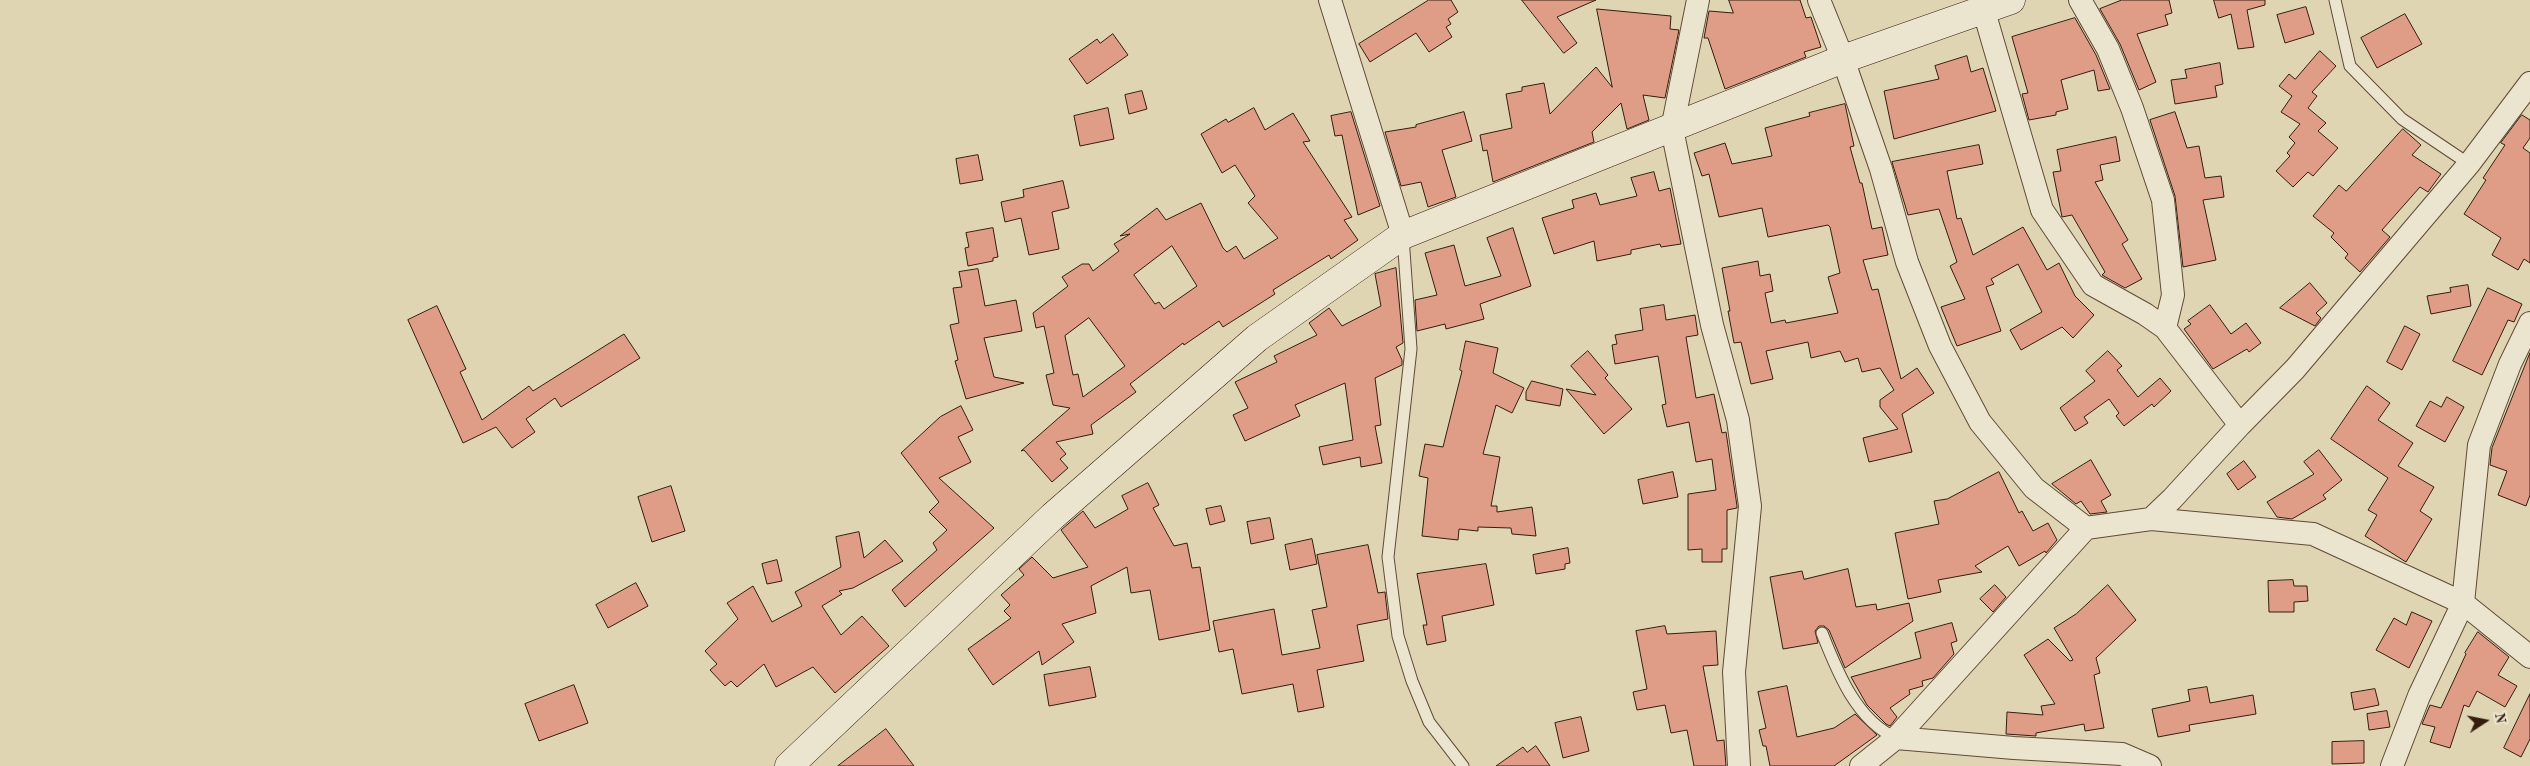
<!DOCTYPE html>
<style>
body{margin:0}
#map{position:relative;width:2530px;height:766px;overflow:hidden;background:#e0d5b3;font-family:"Old Standard TT",serif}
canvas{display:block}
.north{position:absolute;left:2460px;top:696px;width:50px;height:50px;-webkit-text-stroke:4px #ebe4ce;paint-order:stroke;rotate:79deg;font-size:14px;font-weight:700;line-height:20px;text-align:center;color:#351d0d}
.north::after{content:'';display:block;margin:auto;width:18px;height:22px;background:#351d0d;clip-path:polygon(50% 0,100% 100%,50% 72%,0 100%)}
</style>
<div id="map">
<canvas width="2530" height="766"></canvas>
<div class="north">N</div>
</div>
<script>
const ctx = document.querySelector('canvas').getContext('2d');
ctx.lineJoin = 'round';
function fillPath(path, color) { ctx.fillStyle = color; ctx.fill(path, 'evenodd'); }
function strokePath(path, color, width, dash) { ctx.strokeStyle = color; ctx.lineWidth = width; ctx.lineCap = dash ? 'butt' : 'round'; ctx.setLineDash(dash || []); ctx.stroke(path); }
const building = new Path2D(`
 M1429 0H1451L1458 12 1448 19 1451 24 1446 27 1452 37 1429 52 1416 33 1370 62 1359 44Z
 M1522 0H1596L1557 17 1577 43 1564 53Z
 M1729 0H1800L1806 18 1811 17 1821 47 1804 52 1806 57 1725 89 1708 38H1704L1709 11 1733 13Z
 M2122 0H2169L2172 13 2165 15 2168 25 2137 34 2156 82 2139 90 2120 44 2100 9Z
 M2214 0H2265V5L2247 10 2254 47 2238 49 2231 14 2219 18Z
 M2306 7 2314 34 2285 43 2277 15Z
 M1597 9 1671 16 1670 29 1679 30 1665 98 1643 95 1649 120 1627 129 1621 103 1592 132 1594 142 1493 182 1487 150 1483 151 1480 135 1512 128 1506 94 1522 91V87L1544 83 1550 114 1596 67 1612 87Z
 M2405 14 2422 44 2377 68 2361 38Z
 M2075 18 2096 55 2110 89 2098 91 2094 70 2061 80 2068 109 2056 112V115L2029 120 2022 94 2028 93 2012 37Z
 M1113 34 1128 55 1087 84 1069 59 1097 39 1100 43Z
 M2320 51 2336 66 2312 92 2317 96 2308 108 2326 123 2318 131 2338 148 2313 176 2308 172 2293 187 2276 171 2290 156 2287 153 2295 143 2289 137 2300 124 2281 112 2292 96 2279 86 2289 74 2295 79Z
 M1967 56 1971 72 1983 68 1996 111 1894 139 1884 91 1939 79 1935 66Z
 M2220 63 2223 84 2215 86 2217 97 2175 104 2171 80 2187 78 2185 70Z
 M1142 91 1147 109 1129 114 1125 95Z
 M1845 104 1854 146 1850 147 1860 183H1862L1872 229 1882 227 1888 255 1863 260 1872 290 1878 289 1901 379 1917 368 1934 393 1902 414 1912 452 1869 462 1863 438 1898 429 1880 407V400L1894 390 1880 368 1862 372 1858 358 1845 362 1840 351 1811 358 1808 342 1766 351 1773 379 1751 384 1741 342 1734 343 1728 311H1730L1722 268 1758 261 1760 276 1770 274 1773 291 1765 293 1771 323 1785 320 1786 323 1838 313 1828 277 1840 273 1830 227 1828 225 1768 237 1762 208 1719 217 1709 174 1702 176 1694 153 1725 143 1732 164 1772 156 1765 128 1810 116 1809 113Z
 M1108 108 1114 139 1080 146 1074 116Z
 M1254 108 1265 130 1293 113 1310 141 1303 142 1352 217 1344 220 1358 240 1331 259 1329 255 1273 290 1275 294 1223 327 1219 321 1184 345 1183 343 1130 384 1136 392 1091 425 1093 434 1056 442 1066 454 1060 459 1068 468 1052 482 1024 450 1021 451 1070 408 1053 405 1046 375 1054 373 1044 326 1036 328 1033 313 1068 286 1062 277 1082 264H1089L1093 271 1119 251 1114 244 1130 234 1120 236 1157 208 1166 220 1201 203 1223 248 1227 252 1236 246 1244 259 1278 238 1248 203 1255 196 1235 165 1222 173 1201 134 1226 119 1228 122ZM1172 246 1197 286 1164 309 1159 302 1155 304 1134 275ZM1089 318 1125 366 1083 397 1078 374 1073 375 1065 336Z
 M1351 112 1380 206 1358 215 1342 135 1335 136 1331 116Z
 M1464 112 1472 141 1442 150 1456 197 1428 207 1421 182 1401 186 1385 132 1416 127V125Z
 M2175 112 2187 148 2199 146 2205 178 2221 176 2224 197 2203 200 2216 260 2183 267 2175 196 2150 120Z
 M2522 115 2530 120V138L2523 148 2530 153V263L2524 259 2518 270 2492 255 2501 238 2464 214 2486 180 2483 178 2505 145 2501 143Z
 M2403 129 2421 145 2412 155 2441 174 2428 192 2420 187 2382 230 2390 237 2360 272 2345 258 2348 254 2331 237 2334 233 2313 216 2339 185 2346 191Z
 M2116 137 2120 161 2100 165 2103 180 2095 182 2128 240 2122 244 2142 279 2125 288 2102 275 2105 272 2072 215 2062 217 2053 172 2061 171 2057 150Z
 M1979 145 1983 164 1947 171 1957 219 1961 218 1973 255 2023 227 2047 270 2059 263 2075 296 2094 315 2073 338 2062 327 2021 350 2010 330 2042 312 2018 264 1991 279 1994 284 1986 287 2001 331 1957 346 1941 307 1965 299 1950 266 1957 262 1939 209 1908 215 1892 162Z
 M978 155 983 180 960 184 956 159Z
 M1654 172 1659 191 1670 188 1681 244 1661 247 1660 244 1631 250V254L1597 261 1594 241 1554 254 1542 218 1574 208 1572 200 1596 193 1600 205 1637 196 1631 178Z
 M1063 181 1069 208 1052 212 1059 249 1029 255 1021 218 1005 222 1001 202 1024 197 1023 190Z
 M993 228 998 257 993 258V261L968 266 965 248 969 247 966 233Z
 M1513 228 1531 286 1480 304 1484 319 1446 329 1445 324 1417 331 1415 300 1437 295 1425 253 1454 245 1465 286 1501 276 1487 238Z
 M1396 268 1403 343 1396 347 1402 360V365L1375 378 1381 425 1375 426 1382 463 1361 467 1360 457 1323 465 1319 447 1353 440 1345 383 1295 405 1300 416 1245 441 1233 415 1248 408 1235 382 1277 362 1274 356 1317 335 1309 323 1329 308 1342 326 1381 306 1375 274Z
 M978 269 985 306 1016 300 1022 331 984 338 994 377 1024 383 966 399 955 361 958 360 950 325 959 323 953 288 962 287 959 272Z
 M2310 283 2327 303 2316 313 2321 318 2315 326 2280 308Z
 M2468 285 2471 306 2431 314 2427 296 2451 292 2450 288Z
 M2488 288 2522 304 2514 322 2508 320 2482 375 2453 361Z
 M1664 305 1666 320 1695 315 1698 335 1686 337 1696 398 1714 394 1722 433 1726 432 1737 506V508L1727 510V549H1722V562H1702V549L1688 550V494L1716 490 1712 459 1696 462 1689 422 1667 427 1662 405 1666 404 1658 356 1615 364 1612 345 1617 344 1615 335 1643 330 1640 309Z
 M2210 305 2231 334 2246 323 2261 343 2249 352 2247 349 2213 369 2184 329 2191 324 2188 321Z
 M437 306 466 369 460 372 482 420 529 386 533 391 624 334 640 358 561 407 555 398 526 419 535 432 512 448 496 427 463 443 408 320Z
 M2405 326 2420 334 2402 370 2387 362Z
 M1466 341 1498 348 1493 373 1524 388 1512 413 1496 405 1483 454 1500 457 1491 506H1497V512L1532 507 1536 536 1512 534 1511 528 1478 527V531L1459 529 1458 540 1422 536 1428 478 1419 476 1425 444 1443 447 1462 371 1460 370Z
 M1588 351 1608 375 1605 378 1632 409 1604 434 1566 389 1596 395 1571 366Z
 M2108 351 2122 366 2117 370 2138 397 2160 378 2171 391 2154 407 2152 404 2124 426 2116 416 2119 413 2109 399 2084 417 2088 423 2075 431 2060 408 2095 381 2086 371Z
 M2530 353V495L2526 506 2498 495 2507 471 2490 465 2492 448Z
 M1532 381 1563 389 1560 406 1526 400V392Z
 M2367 386 2390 403 2378 420 2413 443 2398 466 2434 487 2420 511 2432 519 2406 562 2365 536 2377 515 2368 510 2388 478 2331 439Z
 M2447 397 2464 407 2445 442 2416 426 2430 401 2441 407Z
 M961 406 973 430 958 437 971 462 939 478 994 528 905 607 892 590 937 550 933 543 947 530 929 512 939 502 901 453 940 417Z
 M2319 450 2342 480 2323 495 2326 499 2292 519 2277 517 2267 502 2314 474 2304 462Z
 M2091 460 2111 495 2101 501 2107 512 2090 514 2081 501 2076 504 2052 484Z
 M2244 461 2256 477 2238 490 2227 474Z
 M1673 472 1678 497 1643 504 1638 480Z
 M1999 472 2019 513 2022 511 2033 531 2048 523 2057 540 2046 553 2045 551 2019 566 2008 546 1975 566 1982 572 1938 580 1941 592 1908 599 1895 533 1939 524 1934 501 1947 499Z
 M1148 483 1159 505 1153 508 1174 546 1187 543 1192 568 1200 567 1210 630 1159 640 1150 590 1131 593 1127 567 1091 586 1096 613 1062 624 1074 642 1042 665 1039 651 993 685 968 649 1011 618 1004 611 1010 605 1001 595 1024 575 1019 569 1032 557 1053 578 1088 567 1061 530 1083 511 1095 528 1128 509 1122 496Z
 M671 486 685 531 652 542 638 497Z
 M1221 506 1225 521 1210 525 1206 509Z
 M1270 518 1274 539 1251 544 1247 522Z
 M859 532 864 558 885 540 903 561 853 588 839 591 842 594 822 606 841 635 862 616 889 646 835 693 813 667 776 687 764 664 737 687 731 681 725 686 710 670 717 664 705 651 738 619 727 603 753 586 772 622 802 606 795 592 841 567 836 537Z
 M1312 539 1317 564 1290 570 1285 545Z
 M1368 545 1378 593 1385 592 1388 619 1357 625 1364 661 1317 670 1324 707 1298 712 1293 684 1242 694 1233 649 1219 652 1213 621 1274 609 1282 655 1320 648 1312 610 1327 607 1317 555Z
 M1568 548 1570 563 1565 564V569L1536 574 1533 555Z
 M777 560 782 581 767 584 762 564Z
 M1486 564 1494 605 1442 616 1446 641 1427 645 1423 625H1427L1417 574Z
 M1848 569 1856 607 1876 604 1877 610 1909 603 1913 621 1845 668 1829 630 1824 626H1819L1815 631 1818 643 1783 649 1770 577 1802 571 1804 579Z
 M2293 580 2294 586H2307L2308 601 2294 602V612H2269L2268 581Z
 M636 583 648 606 608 628 596 605Z
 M1995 585 2006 597 1993 612 1980 599Z
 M2108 585 2136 620 2096 658 2100 673 2094 675 2104 728 2085 731 2084 724 2036 733V736L2006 734 2007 712 2043 715 2041 706 2055 704 2024 655 2048 639 2070 661 2073 660 2054 628 2076 614Z
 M2412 612 2432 621 2409 668 2376 650 2394 618 2406 625Z
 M1952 623 1957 641 1951 643 1954 654 1933 678 1922 681 1923 686 1909 690 1910 694 1890 708 1897 717 1890 726 1886 724 1867 705 1851 677 1921 658 1915 633Z
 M1665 626 1667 634 1716 631 1718 665 1703 666 1717 741 1724 740 1726 766H1694L1687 730 1671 733 1665 705 1637 710 1633 692 1647 689 1636 631Z
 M2478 632 2509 657 2498 675 2517 686 2505 707 2477 691 2469 707 2464 705 2450 748 2430 742 2435 727 2422 724 2430 705 2441 708 2466 654 2465 653Z
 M1090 667 1096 697 1049 706 1044 675Z
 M574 685 588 723 539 741 525 704Z
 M1787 686 1797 737 1834 728 1855 714 1877 735 1834 766H1770L1766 746H1763L1759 730 1766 728 1758 692Z
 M2207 687 2210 703 2253 695 2256 714 2189 725 2190 731 2158 737 2152 709 2190 701 2188 690Z
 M2375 689 2379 705 2354 710 2351 693Z
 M2530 694V739L2521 757 2504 748Z
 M2387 711 2390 727 2369 730 2367 714Z
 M1581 717 1589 751 1563 758 1555 723Z
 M886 729 914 766H838Z
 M2364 741V763L2332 764V742Z
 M1536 746 1550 766H1496L1523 747 1527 752Z`);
fillPath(building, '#df9d88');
strokePath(building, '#351d0d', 1);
const lane = new Path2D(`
 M2335 0 2350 66 2402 119 2469 164
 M1403 237 1411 349 1388 557 1398 636 1412 681 1429 722 1463 766
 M1822 633C1837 671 1856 720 1896 738`);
const street = new Path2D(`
 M1330 0 1403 235
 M1698 0 1672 129 1712 325 1738 420 1750 506 1734 672 1739 766
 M1819 0 1843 59 1881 169 1907 262 1940 346 1980 422 2034 488 2086 528
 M1983 0V8L2042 210 2093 285 2145 314 2165 328 2240 425
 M2080 0 2108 49 2132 108 2163 200 2173 295 2165 328
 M2151 519 2313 534 2463 603 2530 657
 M1896 738 2014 748 2122 754 2150 766
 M1861 766 1896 738 2086 528 2151 519 2172 499 2240 425 2295 369 2469 164 2530 83
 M2392 766 2419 696 2463 603 2479 445 2510 364 2530 323`);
const secondary = new Path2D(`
 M789 766 1053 516 1257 338 1403 235 1843 59 2011 0`);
strokePath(lane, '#604b36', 13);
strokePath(street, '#604b36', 24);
strokePath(secondary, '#351d0d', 29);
strokePath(lane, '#ebe4ce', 11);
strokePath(street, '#ebe4ce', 22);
strokePath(secondary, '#ebe4ce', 28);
</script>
